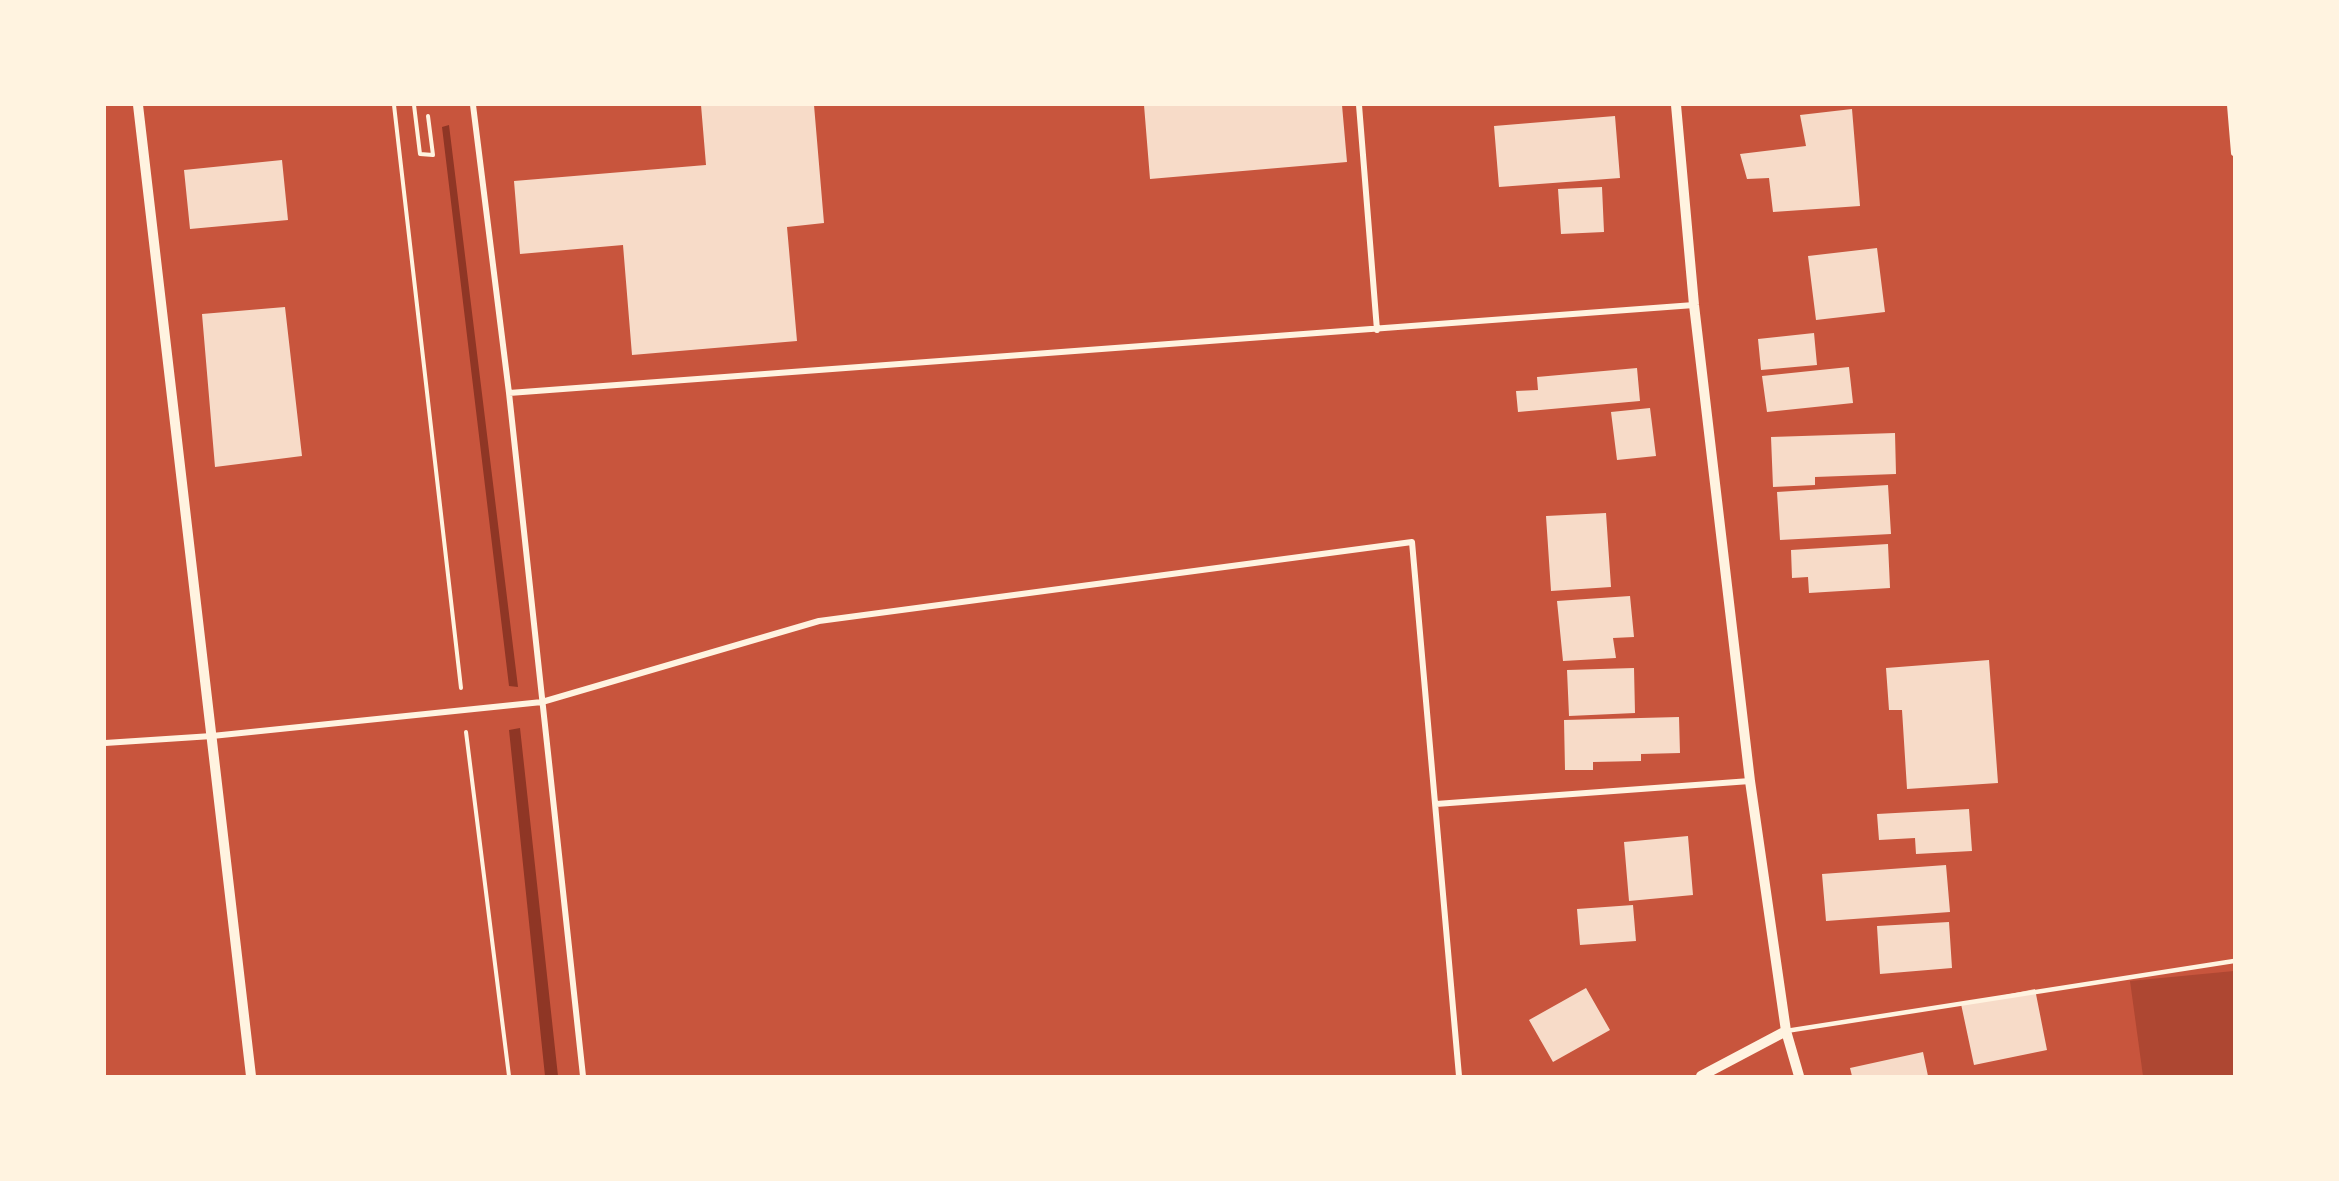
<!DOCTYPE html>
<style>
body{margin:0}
#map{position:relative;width:2339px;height:1181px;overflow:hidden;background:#c8553d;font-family:"Fira Sans Condensed",sans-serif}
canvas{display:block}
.frame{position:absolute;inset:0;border:106px solid #fff3e0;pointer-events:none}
</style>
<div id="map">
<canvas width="2339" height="1181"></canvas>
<div class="frame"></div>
</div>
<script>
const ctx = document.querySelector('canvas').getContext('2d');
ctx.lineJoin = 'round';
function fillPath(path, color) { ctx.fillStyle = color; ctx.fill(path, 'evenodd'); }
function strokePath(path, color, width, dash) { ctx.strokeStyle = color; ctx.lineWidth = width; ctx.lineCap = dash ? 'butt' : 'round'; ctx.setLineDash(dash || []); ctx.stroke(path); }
fillPath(new Path2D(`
 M2234 971V1076H2143L2130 981Z`), '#ae4732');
fillPath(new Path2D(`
 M449 125 518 687 509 686 442 127Z
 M520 728 558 1076H545L509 730Z`), '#8f3625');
fillPath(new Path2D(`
 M701 105H814L824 223 787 227 797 341 632 355 623 245 520 254 514 181 706 165Z
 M1144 105H1342L1347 162 1150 179Z
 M1852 109 1860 206 1773 212 1769 178 1747 179 1740 154 1806 146 1800 115Z
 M1615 116 1620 178 1499 187 1494 126Z
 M282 160 288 220 190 229 184 170Z
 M1602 187 1604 232 1561 234 1558 189Z
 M1877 248 1885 312 1816 320 1808 256Z
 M285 307 302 456 215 467 202 314Z
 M1814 333 1817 365 1761 370 1758 339Z
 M1849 367 1853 403 1767 412 1762 376Z
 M1637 368 1640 401 1518 412 1516 391 1538 390 1537 377Z
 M1650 408 1656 456 1617 460 1611 412Z
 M1895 433 1896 474 1815 477V485L1773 487 1771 437Z
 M1888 485 1891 534 1780 540 1777 492Z
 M1606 513 1611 587 1551 591 1546 516Z
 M1888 544 1890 588 1809 593 1808 577 1792 578 1791 550Z
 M1630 596 1634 637 1613 638 1616 658 1563 661 1557 601Z
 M1989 660 1998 783 1907 789 1902 710H1889L1886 668Z
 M1634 668 1635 713 1569 716 1567 670Z
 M1679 717 1680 753 1641 754V761L1593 762V770H1565L1564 720Z
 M1969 809 1972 851 1916 854 1915 838 1879 840 1877 814Z
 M1688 836 1693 895 1629 901 1624 842Z
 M1946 865 1950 912 1826 921 1822 874Z
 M1633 905 1636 941 1580 945 1577 909Z
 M1949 922 1952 968 1880 974 1877 926Z
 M1586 988 1610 1030 1553 1062 1529 1020Z
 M2035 989 2047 1050 1974 1065 1961 1004Z
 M1923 1052 1928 1076H1852L1850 1068Z`), '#f7dbc8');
strokePath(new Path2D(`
 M394 105 461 688
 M414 105 420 154 433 155 428 116
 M466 732 509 1076`), '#fff3e0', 4);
strokePath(new Path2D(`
 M1786 1031 2234 961`), '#fff3e0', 4.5);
strokePath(new Path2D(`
 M473 105 509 393 583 1076
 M1359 105 1377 330
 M2230 105 2234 153
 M509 393 1694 305
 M105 743 212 736 542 702 819 621 1412 542 1459 1076
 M1436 804 1750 781`), '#fff3e0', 6);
strokePath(new Path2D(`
 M138 105 251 1076
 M1676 105 1694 305 1750 781 1786 1031 1799 1076
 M1701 1076 1786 1031`), '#fff3e0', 10);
</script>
